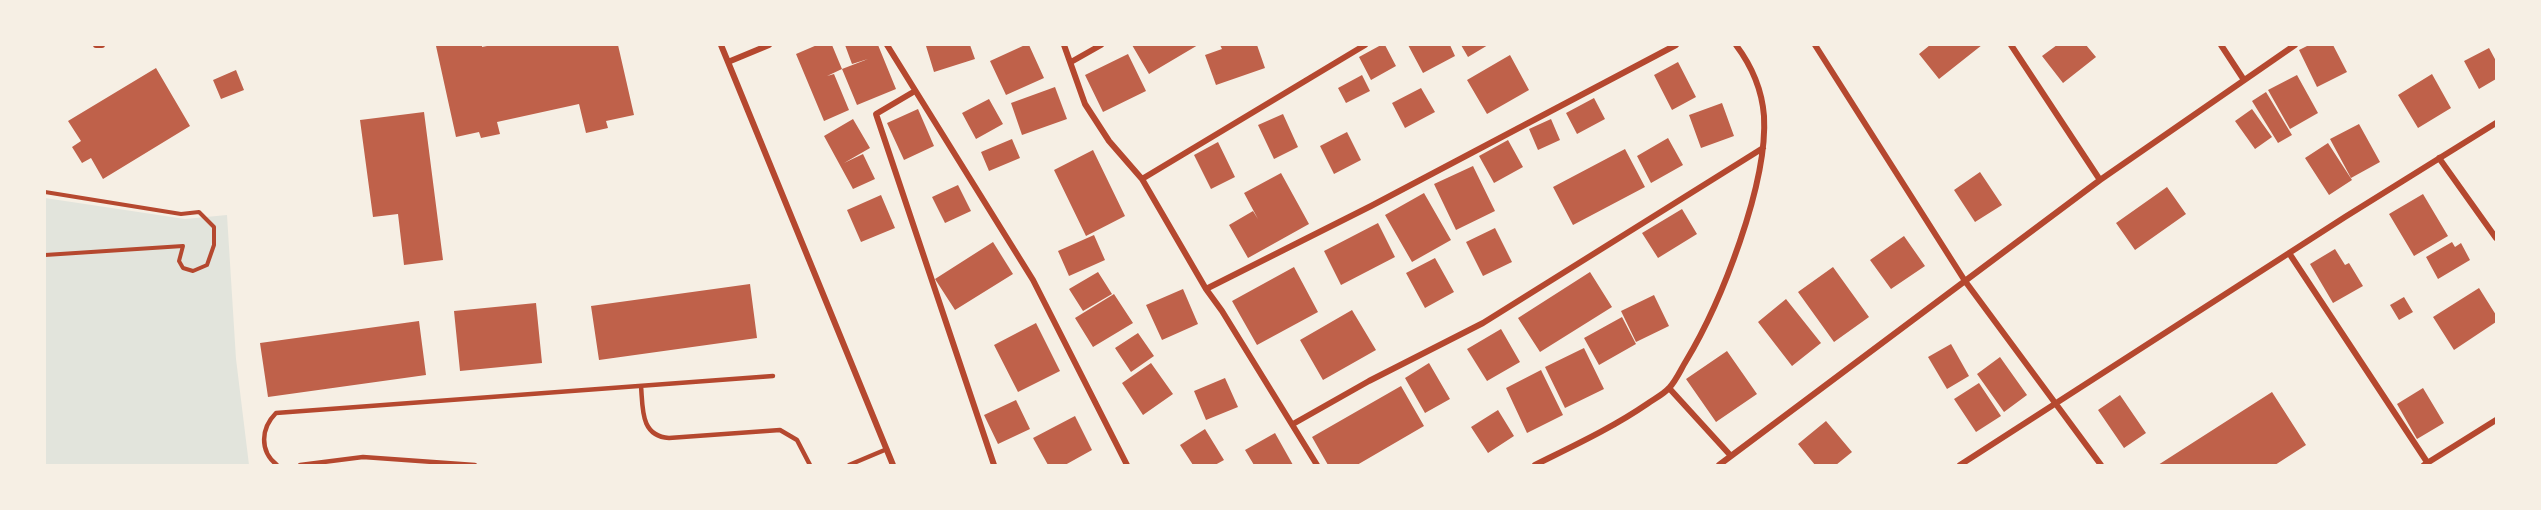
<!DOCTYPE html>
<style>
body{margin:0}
#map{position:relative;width:2541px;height:510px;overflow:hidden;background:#f6efe4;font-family:"Roboto Serif",serif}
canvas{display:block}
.frame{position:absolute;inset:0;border:46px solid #f6efe4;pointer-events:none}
</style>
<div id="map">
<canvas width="2541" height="510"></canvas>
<div class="frame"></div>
</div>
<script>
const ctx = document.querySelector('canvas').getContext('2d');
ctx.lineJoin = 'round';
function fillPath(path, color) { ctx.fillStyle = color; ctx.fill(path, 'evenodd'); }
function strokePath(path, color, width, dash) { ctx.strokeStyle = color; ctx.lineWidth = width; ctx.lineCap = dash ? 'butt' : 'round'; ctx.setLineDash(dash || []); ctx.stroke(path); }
fillPath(new Path2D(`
 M45 198 185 219 227 215 236 359 249 465H45Z`), '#e2e4dc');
fillPath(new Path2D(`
 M442 45H482V47L492 45H618L634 115 606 121 608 128 586 133 579 104 497 122 500 134 481 138 479 132 456 137 436 46Z
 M817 45H832L842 69 827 76 834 74 849 110 824 121 796 54Z
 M845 45H878L896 89 857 105 842 69 868 59 852 64Z
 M928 45H970L975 59 934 72 926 46Z
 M1025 45H1029L1044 78 1006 95 990 61Z
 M1132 45H1198L1149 74Z
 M1220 45H1257L1265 68 1216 85 1205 55 1222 49Z
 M1381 45H1385L1396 66 1371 80 1359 57Z
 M1408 45H1450L1455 56 1423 73Z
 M1461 45H1488L1468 57Z
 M1930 45H1982L1939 79 1919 54Z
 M2057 45H2086L2096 57 2063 83 2042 56Z
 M2309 45H2333L2347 72 2317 87 2299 50Z
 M2489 48 2496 61V79L2479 89 2464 61Z
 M1128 54 1146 91 1103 112 1085 75Z
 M1510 55 1529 90 1487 114 1467 80Z
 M1678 62 1696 97 1672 110 1654 75Z
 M156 68 190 126 103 179 91 158 82 163 72 147 81 141 68 121Z
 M236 70 244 90 221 99 213 80Z
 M2432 74 2451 108 2418 128 2398 95Z
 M1362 75 1370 91 1346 103 1338 88Z
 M2297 75 2318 113 2290 129 2268 90Z
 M1055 87 1067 119 1022 135 1011 103Z
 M1421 88 1435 112 1405 128 1392 103Z
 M2266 92 2292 135 2278 143 2252 101Z
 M1594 98 1605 119 1577 134 1566 113Z
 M989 99 1003 124 976 139 962 113Z
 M1722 103 1734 136 1701 148 1689 115Z
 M918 109 934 146 904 160 887 123Z
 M2252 109 2272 137 2255 149 2235 121Z
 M424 112 443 260 404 265 398 214 373 217 360 120Z
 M1283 114 1298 147 1274 159 1258 125Z
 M853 119 870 148 844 163 863 154 875 179 853 189 824 136Z
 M1551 119 1560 140 1538 150 1529 129Z
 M2359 124 2380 162 2351 178 2330 139Z
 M1347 132 1361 160 1334 174 1320 146Z
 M1668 138 1683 165 1651 183 1637 156Z
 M1012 139 1020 158 989 171 981 152Z
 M1508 140 1523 167 1494 183 1479 156Z
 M1218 142 1235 177 1211 189 1194 155Z
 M2328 143 2352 180 2329 195 2305 158Z
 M1625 149 1645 187 1573 225 1553 187Z
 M1093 150 1125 216 1086 236 1054 170Z
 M1473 166 1495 211 1456 230 1434 184Z
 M1980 172 2002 205 1975 222 1954 190Z
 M1281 173 1309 224 1248 258 1229 225 1253 211 1258 219 1244 193Z
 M958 185 971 211 945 223 932 197Z
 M2167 187 2186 214 2135 250 2116 223Z
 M1424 193 1451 240 1412 262 1385 215Z
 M2423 194 2448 236 2414 256 2389 214Z
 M881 195 895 228 861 242 847 210Z
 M1682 209 1697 234 1658 258 1642 233Z
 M1378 223 1395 257 1341 285 1324 251Z
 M1495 228 1512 262 1483 276 1466 242Z
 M1094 235 1105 260 1069 276 1058 251Z
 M1904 236 1925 266 1891 289 1870 260Z
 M993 242 1013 274 955 310 935 279Z
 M2452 242 2455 247 2461 243 2470 260 2438 279 2426 257Z
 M2335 249 2345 265 2349 263 2363 286 2333 303 2310 264Z
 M1435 258 1454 292 1425 308 1406 273Z
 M1294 267 1318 312 1257 345 1232 301Z
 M1833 267 1869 317 1834 342 1798 292Z
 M1098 272 1112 294 1083 311 1069 289Z
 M1590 272 1612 307 1540 352 1518 318Z
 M750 284 757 338 599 360 591 306Z
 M2479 288 2496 315V322L2454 350 2433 317Z
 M1183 289 1198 324 1162 340 1146 305Z
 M1114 294 1133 323 1093 347 1075 318Z
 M1654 295 1669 326 1636 342 1621 311Z
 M2404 297 2413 312 2399 320 2390 305Z
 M1786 299 1821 343 1792 366 1758 322Z
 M536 303 542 363 460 371 454 311Z
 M1352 310 1376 350 1323 380 1300 340Z
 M1622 317 1636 344 1599 365 1584 338Z
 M419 321 426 375 268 397 260 343Z
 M1036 323 1060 371 1018 392 994 345Z
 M1501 329 1520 362 1487 381 1467 349Z
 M1138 333 1154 356 1131 372 1115 348Z
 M1951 344 1969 376 1947 389 1928 357Z
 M1584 348 1604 389 1565 408 1545 367Z
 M1727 351 1757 394 1716 422 1686 379Z
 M2000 357 2027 395 2004 412 1977 374Z
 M1151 363 1173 394 1143 415 1122 383Z
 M1429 363 1450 399 1425 413 1405 378Z
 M1541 370 1563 415 1527 433 1506 388Z
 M1225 378 1238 407 1206 420 1194 391Z
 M1979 383 2001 416 1976 432 1954 399Z
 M1401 386 1424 426 1357 465H1328L1312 437Z
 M2423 388 2444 423 2417 439 2397 404Z
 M2272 392 2306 445 2275 465H2158Z
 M2120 395 2146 433 2124 448 2098 410Z
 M1016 400 1030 429 998 444 984 415Z
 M1498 410 1514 436 1488 453 1471 427Z
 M1075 416 1092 450 1065 465H1048L1033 438Z
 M1826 421 1852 452 1836 465H1815L1798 444Z
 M1205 429 1224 460 1215 465H1193L1180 445Z
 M1275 433 1293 465H1254L1245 450Z`), '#bf614a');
strokePath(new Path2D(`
 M45 192 181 214 199 212 214 227V245L207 265 193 271 183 268 179 261 183 246 45 255`), '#b5482f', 4);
strokePath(new Path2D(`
 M641 386C643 408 640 436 669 438L780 430 797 440 810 465
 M277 465C259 451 261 428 276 413L773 376
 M300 465 363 457 475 465
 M849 465 887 449`), '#b5482f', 4.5);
strokePath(new Path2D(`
 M96 45H102
 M721 45 728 62 769 45
 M887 45 1033 280 1127 465
 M1064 45 1085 104 1109 141 1142 179 1206 289 1222 311 1317 465
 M1815 45 1965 281 2101 465
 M2011 45 2100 180
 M2221 45 2244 80
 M728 62 893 465
 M1071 62 1101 45
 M915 91 876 114 994 465
 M2439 158 2496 238
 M1142 179 1365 45
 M2289 253 2427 462
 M1206 289 1371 206 1676 45
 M1669 388 1731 456
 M1293 424 1369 381 1483 323 1763 148
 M1535 465C1573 446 1612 428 1647 404 1654 399 1664 394 1669 388 1676 381 1681 369 1686 361 1721 303 1768 184 1764 116 1762 90 1751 65 1736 45
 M1719 465 2100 180 2295 45
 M1960 465 2345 217 2496 123
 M2424 465 2496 420`), '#b5482f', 6);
</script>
